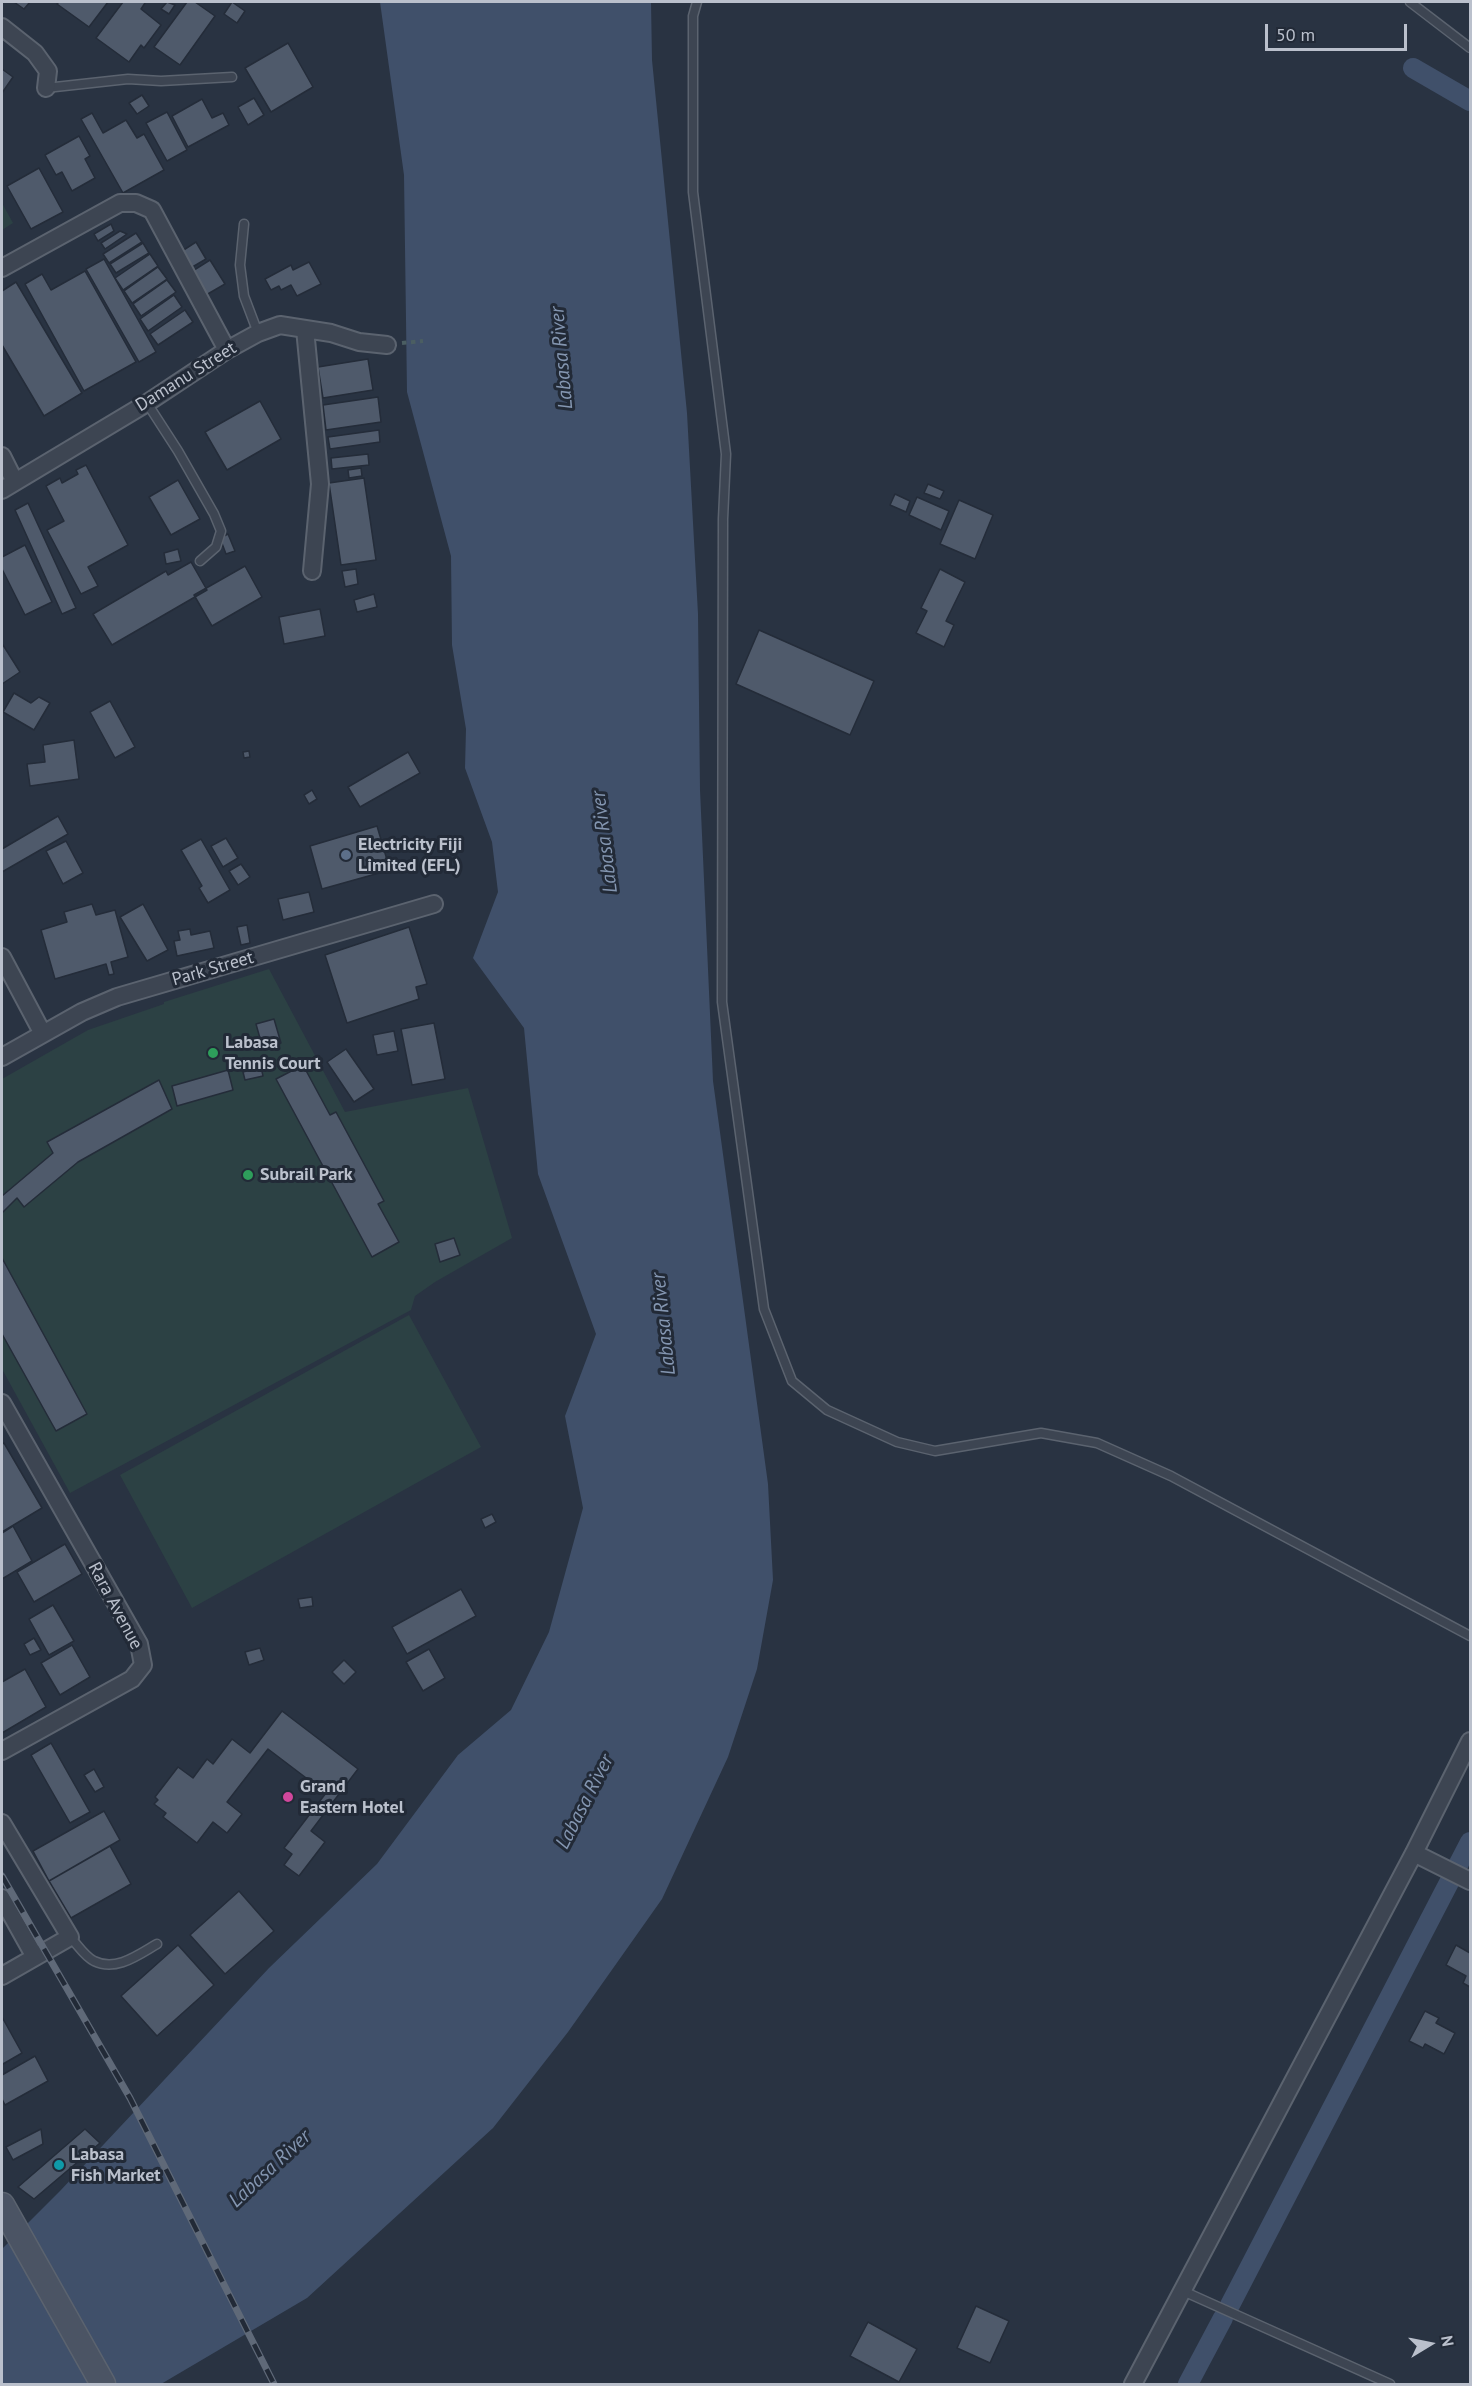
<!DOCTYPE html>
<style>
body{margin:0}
#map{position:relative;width:1472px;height:2386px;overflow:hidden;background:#293342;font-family:"PT Sans",sans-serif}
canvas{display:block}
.frame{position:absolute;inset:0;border:3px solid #bac0cc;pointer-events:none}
.north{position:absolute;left:1400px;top:2314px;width:60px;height:60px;-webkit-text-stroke:4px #222a37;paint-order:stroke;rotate:80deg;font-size:16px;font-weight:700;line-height:24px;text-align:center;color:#bac0cc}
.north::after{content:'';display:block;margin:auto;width:21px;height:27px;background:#bac0cc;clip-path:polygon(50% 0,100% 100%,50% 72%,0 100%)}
.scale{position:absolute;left:1265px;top:24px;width:142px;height:27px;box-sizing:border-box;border:3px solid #bac0cc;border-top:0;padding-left:8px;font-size:18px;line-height:21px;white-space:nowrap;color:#bac0cc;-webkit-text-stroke:4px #222a37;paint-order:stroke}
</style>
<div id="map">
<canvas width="1472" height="2386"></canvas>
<div class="frame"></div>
<div class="north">N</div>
<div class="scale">50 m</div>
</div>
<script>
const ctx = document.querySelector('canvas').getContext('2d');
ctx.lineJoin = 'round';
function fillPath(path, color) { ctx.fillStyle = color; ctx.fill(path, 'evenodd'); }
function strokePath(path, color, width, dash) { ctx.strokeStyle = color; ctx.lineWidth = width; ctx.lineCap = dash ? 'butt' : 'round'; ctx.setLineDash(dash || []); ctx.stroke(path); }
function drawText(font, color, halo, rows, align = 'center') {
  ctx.font = font + ' "PT Sans",sans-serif'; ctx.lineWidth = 6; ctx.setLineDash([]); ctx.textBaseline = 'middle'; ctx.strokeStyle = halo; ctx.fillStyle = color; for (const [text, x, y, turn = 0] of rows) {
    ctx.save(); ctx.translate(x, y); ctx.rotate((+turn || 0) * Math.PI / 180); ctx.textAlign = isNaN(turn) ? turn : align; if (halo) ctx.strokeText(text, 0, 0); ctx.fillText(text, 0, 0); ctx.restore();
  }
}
fillPath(new Path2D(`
 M2 203 13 223 2 230Z
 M269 969 345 1112 468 1088 512 1238 435 1282 415 1296 411 1310 70 1493 2 1369V1079L88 1030 164 1004V1002Z
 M409 1315 481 1447 192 1608 120 1475Z`), '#2c4144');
fillPath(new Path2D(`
 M380 2H651L652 60 687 413 698 614 700 790 713 1081 768 1484 773 1580 757 1669 728 1757 662 1899 568 2032 493 2128 307 2298 161 2384H2V2249L60 2191 269 1968 377 1864 458 1755 511 1710 549 1632 583 1508 565 1416 596 1334 538 1174 524 1028 473 958 498 892 492 842 465 768 466 729 452 645 451 556 407 392 404 175Z`), '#40506a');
strokePath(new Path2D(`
 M1413 68 1470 101
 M1230 2305 1470 1842
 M1188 2384 1223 2318`), '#40506a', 20);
const building = new Path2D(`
 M14 2H30L24 9Z
 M59 2H108L89 27 57 4Z
 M123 2H144L145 3 141 9 161 25 144 48 141 45 129 62 96 38Z
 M167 2 175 5 169 14 161 9Z
 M187 2H195L215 16 180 65 154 47Z
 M232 2 245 11 237 23 224 14Z
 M288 43 313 87 271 112 245 68Z
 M2 69 13 77 2 93Z
 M142 95 149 106 137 114 129 103Z
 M254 98 264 115 248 125 238 107Z
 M202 99 212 118 223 113 229 125 188 147 172 116Z
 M167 112 187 150 167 161 146 123Z
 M92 113 103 133 126 120 137 138 144 134 164 170 123 193 81 119Z
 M79 136 90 156 85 159 95 178 72 191 62 172 56 175 45 155Z
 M39 168 63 212 31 229 7 186Z
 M111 224 114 231 98 241 94 234Z
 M120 231 127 234 105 249 101 243Z
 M136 233 142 242 109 263 103 254Z
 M196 242 206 259 189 269 179 253Z
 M143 243 149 253 116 273 110 264Z
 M150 254 158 266 123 290 115 278Z
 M104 259 156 352 139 362 86 269Z
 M210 260 225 284 206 295 191 272Z
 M309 262 321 284 297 296 291 285 281 290 279 286 271 290 265 279 291 265 293 270Z
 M158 267 167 279 132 303 124 291Z
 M85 271 136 362 84 391 25 284 42 274 51 290Z
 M167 280 176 292 141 316 133 304Z
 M16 282 82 393 44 416 2 345V291Z
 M174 295 182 307 148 331 140 319Z
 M185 310 193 322 158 345 150 334Z
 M368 359 373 390 323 398 318 367Z
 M378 397 381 422 326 430 323 405Z
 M260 401 281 439 227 470 205 432Z
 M379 430 380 442 330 449 328 437Z
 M368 454 369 465 332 469 331 458Z
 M86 465 128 545 88 567 98 586 81 594 47 530 64 521 46 486 60 478 62 483 78 474 76 470Z
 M361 468 362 476 349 478 348 470Z
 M364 478 376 560 341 565 329 483Z
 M178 480 200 519 171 535 149 497Z
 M928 484 944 491 940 499 924 493Z
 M895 494 910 501 906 512 890 505Z
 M917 497 949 511 941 530 909 515Z
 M959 500 993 515 975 559 940 544Z
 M28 503 76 608 62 614 15 510Z
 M228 534 235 551 226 554 220 538Z
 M25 545 52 602 25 615 2 569V557Z
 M178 549 181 561 166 564 164 553Z
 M191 562 207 590 112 645 93 614 166 571 168 575Z
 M245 566 262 597 212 626 194 595Z
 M356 569 358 584 345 587 342 571Z
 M940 569 965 582 946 621 954 625 944 647 916 633 927 611 921 608Z
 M374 594 377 607 357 612 354 600Z
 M320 609 325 636 284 644 279 617Z
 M759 630 874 681 850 735 736 684Z
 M3 645 20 672 2 684V646Z
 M14 693 31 703 39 697 50 703 34 730 3 712Z
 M110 701 135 747 115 758 90 712Z
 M74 740 79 779 30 786 27 764 45 762 43 745Z
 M249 751 250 757 244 758 243 752Z
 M408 752 420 773 360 807 348 787Z
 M312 790 317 799 309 804 304 795Z
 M58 816 68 834 2 872V849Z
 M377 826 390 870 322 889 310 846Z
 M226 838 238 858 223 867 211 846Z
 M201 839 230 890 208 903 199 888 202 886 181 850Z
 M66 841 83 873 63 884 46 851Z
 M241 864 250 877 238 885 229 871Z
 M309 892 314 912 283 920 278 899Z
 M92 904 96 915 115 910 128 957 111 962 114 974 109 975 106 964 55 979 41 930 67 922 64 912Z
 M143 904 168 950 147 961 120 917Z
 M247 925 250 943 241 945 237 927Z
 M409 927 427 984 416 987 419 999 347 1023 325 955Z
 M190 929 191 935 210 931 214 948 177 956 174 941 180 940 178 931Z
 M274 1019 281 1043 263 1049 256 1024Z
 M434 1023 445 1079 412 1085 401 1029Z
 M394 1031 398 1051 377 1055 373 1035Z
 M346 1049 374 1089 354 1102 327 1062Z
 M303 1065 330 1115 336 1112 384 1201 378 1204 399 1242 372 1257 276 1079Z
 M261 1067 263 1076 245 1080 243 1072Z
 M228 1070 233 1090 177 1106 172 1086Z
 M159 1080 172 1109 78 1162 24 1207 17 1198 2 1213V1196L53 1153 47 1142Z
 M454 1238 460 1255 440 1262 435 1244Z
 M2 1258 87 1414 56 1431 2 1334Z
 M4 1443 42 1508 2 1532V1444Z
 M492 1514 496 1522 485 1528 481 1519Z
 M13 1526 32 1561 2 1579V1533Z
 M65 1544 82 1574 34 1602 17 1572Z
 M461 1589 476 1616 407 1654 392 1627Z
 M312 1597 313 1606 300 1608 298 1599Z
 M53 1605 74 1641 49 1655 29 1619Z
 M34 1638 41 1650 30 1655 24 1644Z
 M72 1645 90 1677 60 1695 41 1663Z
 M260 1648 264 1660 249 1665 245 1652Z
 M429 1649 445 1678 423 1691 406 1662Z
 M344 1660 356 1672 344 1684 332 1672Z
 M25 1669 46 1707 2 1733V1682Z
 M282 1711 358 1769 311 1831 325 1842 299 1876 284 1865 292 1854 284 1848 326 1793 268 1749 227 1802 242 1814 227 1833 213 1822 197 1843 163 1817 166 1813 154 1804 158 1800 155 1797 178 1767 193 1778 207 1759 213 1764 232 1739 250 1753Z
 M51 1743 90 1812 70 1823 31 1755Z
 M94 1769 104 1787 95 1792 84 1775Z
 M104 1811 120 1840 49 1881 33 1851Z
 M110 1846 131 1884 71 1918 49 1881Z
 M239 1891 274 1931 225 1974 190 1935Z
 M178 1945 214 1985 157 2036 121 1996Z
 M1456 1945 1470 1953V1987L1463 1983 1466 1976 1446 1965Z
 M1425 2011 1439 2018 1436 2023 1455 2033 1444 2054 1425 2044 1423 2048 1409 2041Z
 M2 2017 22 2053 3 2064 2 2062Z
 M35 2056 48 2081 5 2105 2 2099V2075Z
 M41 2129 43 2144 13 2160 6 2147Z
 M85 2129 100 2143 34 2199 18 2187Z
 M976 2306 1009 2321 990 2363 957 2348Z
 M868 2322 917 2349 899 2382 850 2356Z`);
fillPath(building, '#4f5a6b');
strokePath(building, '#242c39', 1.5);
const lane = new Path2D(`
 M697 2 693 16V192L726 454 723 519 722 1002 764 1309 792 1381 827 1410 897 1442 935 1451 1041 1433 1097 1443 1171 1476 1470 1636
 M1410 2 1470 48
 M46 88 128 79 161 81 232 77
 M244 224 240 265 244 296 258 333
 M147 403 178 451 214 514 221 531 216 547 200 561
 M70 1937C77 1944 85 1957 94 1961 116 1972 138 1955 157 1944
 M1183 2291 1390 2384`);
const street = new Path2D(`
 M2 27 35 53 48 71 46 88
 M2 268 120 203H136L152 210 227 350
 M305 329 320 484 312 571
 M2 456 15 482
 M2 490 147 403 227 350 258 333 280 325 331 333 359 342 387 345
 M2 957 43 1034
 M2 1057 82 1012 117 997 434 904
 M2 1403 139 1644 143 1665 132 1679 2 1751
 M2 1823 70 1937 2 1976
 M1414 1853 1470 1881
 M2 1898 35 1957
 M1133 2384 1414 1853 1470 1741`);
const secondary = new Path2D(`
 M2 2205 103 2384`);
strokePath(lane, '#5b636f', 11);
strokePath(street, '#5b636f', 20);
strokePath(secondary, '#5b636f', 27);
strokePath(new Path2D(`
 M402 343 423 341`), '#4b5e62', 4, [4.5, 4.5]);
strokePath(lane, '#3d4552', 8);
strokePath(street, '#3d4552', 16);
strokePath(secondary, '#4b5464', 24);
const rail = new Path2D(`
 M2 1876 130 2098 274 2384`);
strokePath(rail, '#5f6978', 7);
strokePath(rail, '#222a37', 4.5, [14]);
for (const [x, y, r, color] of [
 [346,855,6,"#5c6f8a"],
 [213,1053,6,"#2e9e5b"],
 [248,1175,6,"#2e9e5b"],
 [288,1797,6,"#d1479c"],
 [59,2165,6,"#0f9aa8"]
]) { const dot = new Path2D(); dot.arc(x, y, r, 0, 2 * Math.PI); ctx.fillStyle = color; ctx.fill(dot); strokePath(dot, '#222a37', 2); }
drawText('18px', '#bac0cc', '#222a37', [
 ["Damanu Street",186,377,-32],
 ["Park Street",213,969,-16],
 ["Rara Avenue",115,1606,62]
]);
drawText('bold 18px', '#bac0cc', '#222a37', [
 ["Electricity Fiji",358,845],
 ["Limited (EFL)",358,866],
 ["Labasa",225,1043],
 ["Tennis Court",225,1064],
 ["Subrail Park",260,1175],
 ["Grand",300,1787],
 ["Eastern Hotel",300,1808],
 ["Labasa",71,2155],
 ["Fish Market",71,2176]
], 'left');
drawText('italic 20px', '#8496b1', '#222a37', [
 ["Labasa River",562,358,-95],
 ["Labasa River",605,842,-97],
 ["Labasa River",664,1324,-96],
 ["Labasa River",585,1802,-63],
 ["Labasa River",270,2169,-43]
]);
</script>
